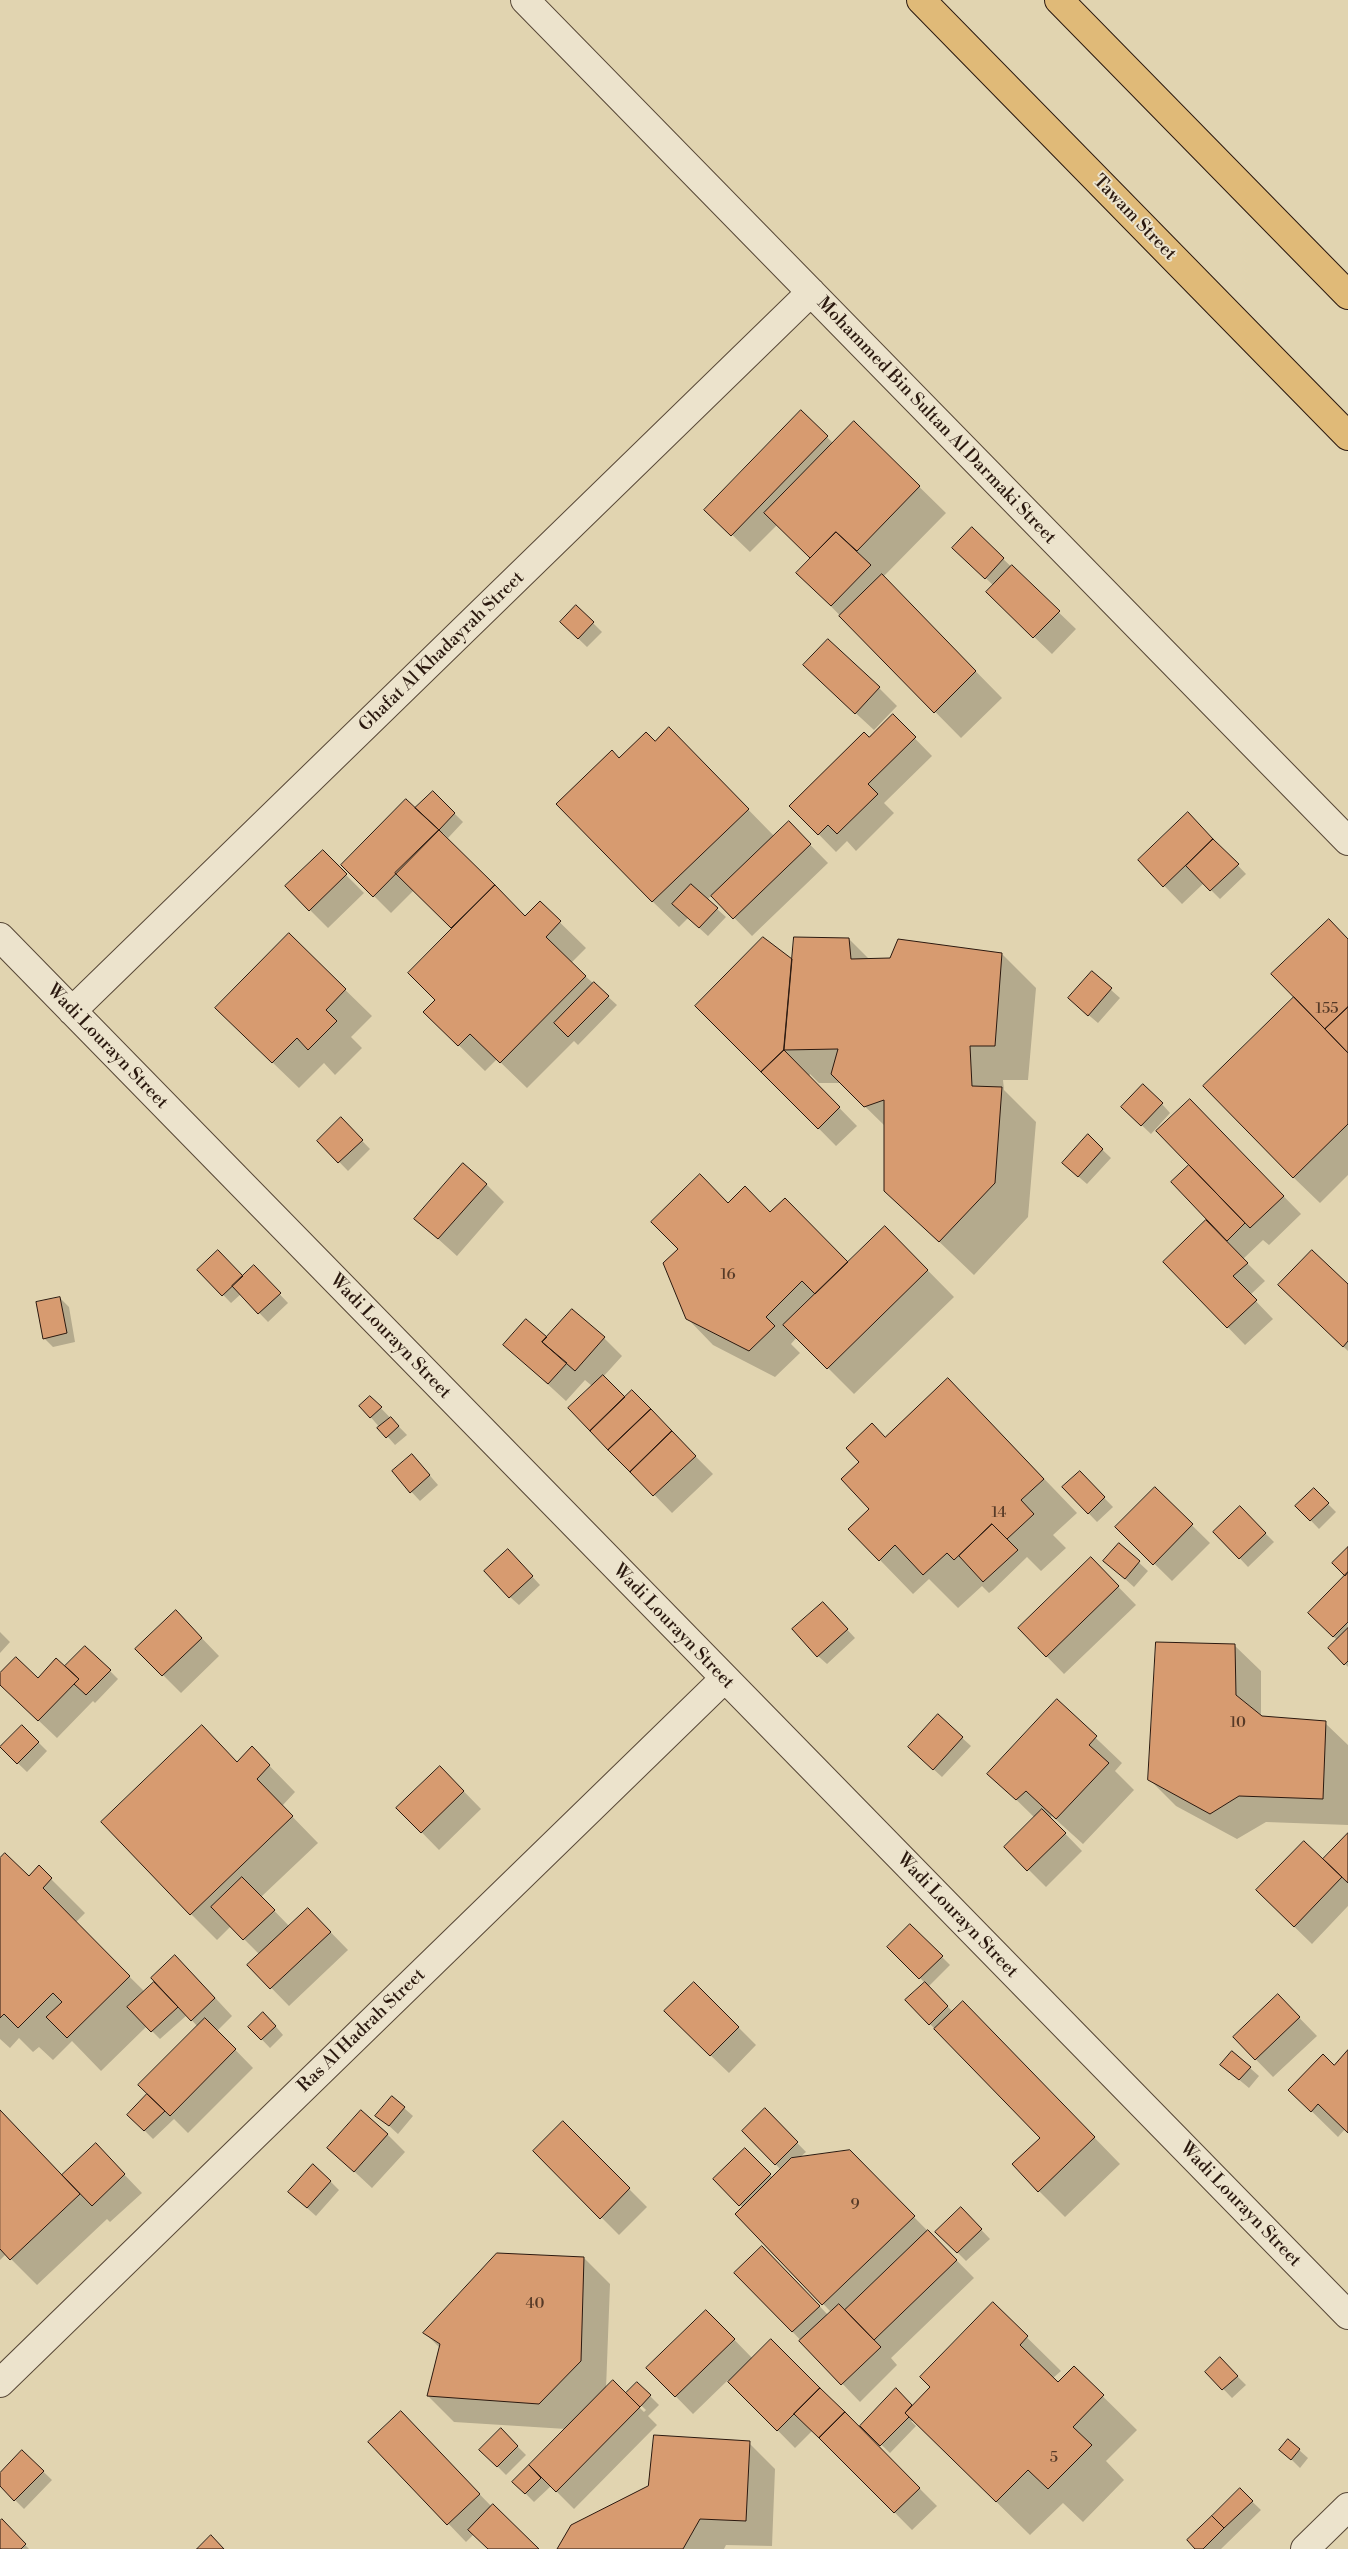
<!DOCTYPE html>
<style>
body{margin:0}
canvas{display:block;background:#e1d4b0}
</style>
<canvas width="1348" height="2549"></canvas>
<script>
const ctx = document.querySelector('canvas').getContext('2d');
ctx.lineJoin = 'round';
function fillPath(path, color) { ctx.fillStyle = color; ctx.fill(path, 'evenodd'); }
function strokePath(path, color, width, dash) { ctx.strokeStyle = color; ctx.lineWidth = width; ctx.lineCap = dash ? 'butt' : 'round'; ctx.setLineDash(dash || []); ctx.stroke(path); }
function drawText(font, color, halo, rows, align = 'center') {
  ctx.font = font + ' "Libre Bodoni",serif'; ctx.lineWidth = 4; ctx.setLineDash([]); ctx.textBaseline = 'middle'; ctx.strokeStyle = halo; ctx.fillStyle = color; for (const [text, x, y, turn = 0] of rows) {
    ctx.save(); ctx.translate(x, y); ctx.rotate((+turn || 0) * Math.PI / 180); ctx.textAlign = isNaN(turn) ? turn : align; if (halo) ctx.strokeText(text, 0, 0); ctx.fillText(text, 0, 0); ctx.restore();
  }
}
fillPath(new Path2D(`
 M801 412 834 444 854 423 946 513 883 577 1002 698 961 738 798 573 812 558 778 524 750 552 724 527Z
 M972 529 1076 629 1052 654 1006 610 994 586 954 548Z
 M576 606 602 632 587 647 561 622Z
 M823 683 879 688 897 706 874 730Z
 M893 716 932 756 884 803 894 813 856 851 847 841 836 852 791 806Z
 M655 743 695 755 775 837 789 823 828 863 752 936 712 895 707 900 726 917 708 936 688 918 679 927 652 901 619 760Z
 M433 792 463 822 448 838 443 833 441 835 525 917 540 903 586 948 571 963 617 1005 578 1045 574 1041 527 1088 497 1059 485 1071 425 1012 436 1000 453 928 414 890 391 913 343 865 416 810Z
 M1206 832 1246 874 1220 899 1204 883 1182 904 1139 860Z
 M323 852 364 893 328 928 287 887Z
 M289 935 372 1016 351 1037 362 1048 335 1075 324 1063 299 1088 243 1034Z
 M849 939 870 960 1002 954 1036 988 1028 1080H1003L1004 1090 1036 1122 1028 1217 974 1275 885 1190 886 1127 841 1083H819L810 1074 809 1077 857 1126 836 1146 776 1085 791 960 793 962Z
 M1348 940V1175L1320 1203 1293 1177 1294 999Z
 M1092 973 1120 998 1098 1023 1079 1007Z
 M1162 1104 1170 1113 1151 1134 1132 1116Z
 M1207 1118 1301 1214 1269 1245 1263 1240 1243 1259 1265 1281 1250 1295 1273 1319 1245 1345 1165 1262 1208 1220 1191 1165Z
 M341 1119 370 1149 348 1171 319 1141Z
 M1088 1136 1111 1158 1087 1184 1073 1172Z
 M486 1184 504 1202 457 1256 416 1219Z
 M728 1204 770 1214 848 1264 885 1227 954 1297 854 1394 797 1337 791 1344 800 1353 775 1377 713 1345 687 1318Z
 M254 1267 288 1303 268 1322 241 1294 231 1303 199 1270 243 1277Z
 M1348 1286V1351L1298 1303Z
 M60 1298 69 1307 75 1342 53 1347 44 1338Z
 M604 1338 622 1356 603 1377 625 1399 632 1392 713 1474 672 1513 570 1408 592 1386 585 1380 566 1401 505 1345 547 1339Z
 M370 1397 407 1435 395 1445 361 1406Z
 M981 1413 1077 1513 1053 1535 1066 1548 1041 1571 1027 1557 993 1590 989 1593 982 1586 958 1608 929 1579 913 1594 880 1560 871 1509 885 1438Z
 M420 1464 438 1485 420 1501 393 1472Z
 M1080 1473 1113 1507 1097 1522 1064 1488Z
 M1155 1489 1210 1543 1172 1581 1117 1527Z
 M1314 1490 1336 1512 1319 1529 1297 1506Z
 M1240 1508 1274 1542 1248 1567 1215 1532Z
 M1119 1544 1148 1571 1134 1587 1114 1569Z
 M1348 1549V1667L1329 1648 1337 1640 1309 1613 1346 1576Z
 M516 1559 540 1585 519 1605 510 1597Z
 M1091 1559 1136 1605 1064 1674 1019 1628Z
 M831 1612 855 1638 827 1664 818 1656Z
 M193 1629 219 1656 181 1693 137 1649Z
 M0 1632 10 1642 0 1653Z
 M1234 1645 1261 1671V1717L1325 1723 1348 1745V1825L1266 1822 1237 1839 1176 1806 1149 1779Z
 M110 1671 118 1679 95 1703 93 1701 57 1738 0 1684V1675L38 1680 73 1673Z
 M1057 1701 1122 1763 1115 1771 1134 1790 1083 1844 1052 1816 1050 1818 1082 1851 1046 1887 1006 1847 1035 1818 989 1773Z
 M938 1716 971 1746 942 1777 918 1755Z
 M22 1726 47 1751 27 1772 1 1747Z
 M252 1748 295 1792 282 1806 318 1843 261 1897 290 1927 308 1909 348 1950 289 2006 249 1965 260 1955 231 1926 217 1940 191 1914 238 1763Z
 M440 1767 481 1809 439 1850 398 1808Z
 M1348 1835V1906L1312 1944 1275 1908Z
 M0 1860 29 1878 39 1867 85 1913 75 1923 145 1992 160 1990 193 1974 232 2016 217 2031 253 2068 188 2133 174 2119 153 2139 129 2115 155 2100 198 2027 187 2015 160 2039 147 2026 101 2071 72 2041 53 2060 39 2047 33 2052 19 2038 10 2048 0 2039Z
 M910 1925 950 1965 928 1987 953 2012 989 2029 1120 2164 1065 2217 1039 2191 1042 2138 930 2024 925 1983 889 1947Z
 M694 1983 756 2045 729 2073 683 2029Z
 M1278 1996 1317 2036 1273 2077 1234 2037Z
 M272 2022 283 2035 270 2048 250 2027Z
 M1348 2052V2132L1345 2129 1338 2137 1290 2090 1334 2066Z
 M1250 2068 1259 2076 1249 2088 1231 2073Z
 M404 2108 413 2116 398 2134 377 2115Z
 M0 2110 63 2176 96 2145 142 2193 110 2222 107 2219 37 2285 6 2254 0 2260Z
 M765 2110 806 2152 799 2158 850 2152 974 2278 891 2358 897 2365 860 2402 736 2273 780 2265 828 2315 831 2312 736 2214 743 2208 715 2180 745 2150 773 2178 781 2170 744 2131Z
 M563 2123 647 2207 619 2235 535 2151Z
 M387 2134 405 2152 372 2188 329 2148Z
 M330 2181 339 2190 316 2216 298 2200Z
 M970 2218 990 2239 966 2261 937 2232Z
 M584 2258 610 2284 606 2389 613 2382 644 2412 646 2410 628 2393 637 2383 659 2405 648 2416 657 2425 574 2509 551 2486 534 2502 514 2482 566 2429 454 2422 428 2396 440 2348 425 2333Z
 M993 2304 1061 2371 1053 2378 1058 2383 1074 2368 1137 2430 1106 2461 1124 2480 1083 2522 1063 2503 1030 2535 914 2421H911L916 2426 890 2453 862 2426 896 2390 912 2407 932 2387Z
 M724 2329 753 2359 771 2340 937 2506 912 2530 813 2430 795 2448 728 2380 693 2414 648 2368Z
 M1220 2359 1246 2385 1232 2398 1207 2372Z
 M501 2430 526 2455 506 2475 481 2450Z
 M418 2431 492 2507 537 2549H489L474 2534 466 2542 370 2442Z
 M749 2443 775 2469 772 2546 726 2545 724 2549H559Z
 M1299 2450 1308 2458 1300 2468 1290 2458Z
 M22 2451 52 2480 24 2509 0 2485V2474Z
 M1240 2490 1261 2510 1221 2549H1197Z
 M2 2521 29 2549H0V2523Z`), '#0003');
const building = new Path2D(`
 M801 410 828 436 731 536 704 510Z
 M854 421 920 486 857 551 836 532 810 558 764 513Z
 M972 527 1004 558 985 579 952 548Z
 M836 532 871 565 831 606 796 573Z
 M1012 565 1060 611 1033 638 986 592Z
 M882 574 976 671 934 713 839 616Z
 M576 605 594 622 578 639 560 622Z
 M828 639 880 687 855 714 803 665Z
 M893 714 916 737 868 784 878 794 837 834 828 825 818 835 789 806 864 732 869 737Z
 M669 727 749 809 652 902 556 804 612 750 619 758 646 732 655 741Z
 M433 791 455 813 439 830 415 808Z
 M406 799 439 830 373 897 341 865Z
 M1188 812 1213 839 1163 887 1138 860Z
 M789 821 811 844 733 919 711 896Z
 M439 830 495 885 451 928 395 873Z
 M1213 839 1239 864 1210 891 1186 866Z
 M323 850 347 874 309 911 285 886Z
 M691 884 718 908 699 928 672 904Z
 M495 885 525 916 540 901 561 921 546 937 586 976 500 1063 470 1034 458 1046 423 1012 435 1000 408 973Z
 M1329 919 1348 939V1007L1325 1029 1271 974Z
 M289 933 346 989 326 1010 337 1021 308 1050 297 1038 272 1063 215 1008Z
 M763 937 792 959 784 1050 761 1072 695 1006Z
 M794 937 849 938 851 959 890 958 898 939 1002 953 995 1046H970L972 1086 1002 1087 995 1183 939 1242 884 1191V1100L864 1107 831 1074 838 1049 784 1050Z
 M1092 971 1112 988 1088 1016 1068 998Z
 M594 982 609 996 568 1037 554 1023Z
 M1294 997 1348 1053V1124L1293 1178 1203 1086Z
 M1348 1007V1053L1325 1029Z
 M784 1050 840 1107 818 1129 761 1072Z
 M1143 1084 1163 1103 1141 1126 1121 1107Z
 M1190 1099 1284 1196 1250 1228 1156 1131Z
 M341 1117 363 1140 338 1163 317 1141Z
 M1088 1134 1103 1149 1078 1177 1062 1163Z
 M463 1163 487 1184 438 1239 414 1219Z
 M1189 1165 1245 1223 1227 1241 1171 1182Z
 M700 1174 728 1203 745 1186 770 1212 785 1198 848 1262 815 1294 802 1281 766 1317 775 1326 749 1351 686 1319 663 1263 678 1249 651 1222Z
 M1206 1220 1248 1263 1233 1276 1257 1300 1227 1328 1163 1262Z
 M885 1226 928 1270 827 1369 783 1325Z
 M218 1250 243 1276 222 1296 197 1270Z
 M1312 1250 1348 1284V1341L1343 1347 1278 1285Z
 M254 1265 281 1293 258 1314 232 1286Z
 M60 1297 67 1333 43 1339 36 1302Z
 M572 1309 605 1337 575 1371 542 1342Z
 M526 1319 547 1337 542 1342 567 1363 548 1384 503 1345Z
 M603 1375 625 1397 590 1431 568 1408Z
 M948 1378 1044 1479 1021 1500 1034 1514 1007 1539 992 1524 954 1560 947 1553 923 1575 895 1545 879 1561 848 1529 869 1509 841 1479 859 1462 846 1448 872 1423 885 1437Z
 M632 1390 651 1409 608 1450 590 1431Z
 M370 1396 382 1407 370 1418 359 1406Z
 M651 1409 672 1431 630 1472 608 1450Z
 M391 1417 399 1426 386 1438 377 1428Z
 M672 1431 696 1456 653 1496 630 1472Z
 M412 1454 430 1475 410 1493 392 1471Z
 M1080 1471 1105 1497 1088 1514 1062 1487Z
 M1155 1487 1193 1524 1153 1565 1115 1527Z
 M1314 1488 1329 1503 1310 1521 1295 1506Z
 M1240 1506 1266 1533 1239 1559 1213 1532Z
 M992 1524 1018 1550 983 1582 959 1556Z
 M1119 1543 1140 1561 1125 1579 1103 1561Z
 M1348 1547V1572L1345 1576 1332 1563Z
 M508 1549 533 1576 509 1598 484 1571Z
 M1091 1557 1119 1586 1046 1657 1018 1628Z
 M1348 1572V1622L1333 1637 1308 1613Z
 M823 1602 848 1629 817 1657 792 1629Z
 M176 1610 202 1638 162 1676 135 1649Z
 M1348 1628V1661L1344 1665 1328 1648Z
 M1156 1642 1235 1644 1236 1695 1262 1716 1326 1721 1323 1799 1239 1796 1210 1814 1148 1780Z
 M85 1646 111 1670 86 1695 74 1684 79 1679 65 1666Z
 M16 1657 38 1678 56 1658 79 1679 38 1721 0 1685V1673Z
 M1057 1699 1097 1736 1089 1745 1109 1763 1056 1819 1026 1791 1016 1800 987 1774Z
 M938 1714 963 1737 933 1770 908 1747Z
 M22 1725 39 1742 17 1764 0 1747Z
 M202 1725 237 1762 252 1746 270 1765 257 1779 293 1816 190 1915 101 1822Z
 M440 1766 464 1791 421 1833 396 1808Z
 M1042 1809 1066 1833 1027 1871 1004 1847Z
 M1348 1833V1883L1323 1859Z
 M1304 1841 1342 1877 1294 1927 1256 1890Z
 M5 1853 29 1876 39 1865 52 1878 43 1888 130 1976 67 2038 46 2017 62 2002 53 1993 18 2028 4 2014 0 2018V1858Z
 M242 1877 275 1910 243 1940 211 1907Z
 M308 1908 331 1932 270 1989 247 1965Z
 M910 1924 943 1956 919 1979 887 1947Z
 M175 1955 215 1998 191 2021 151 1978Z
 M154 1982 178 2007 151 2032 127 2007Z
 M694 1982 739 2027 710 2056 664 2011Z
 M925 1982 948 2006 929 2025 905 2000Z
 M1278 1994 1300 2017 1255 2060 1233 2037Z
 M963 2001 1095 2137 1038 2192 1012 2164 1040 2138 934 2029Z
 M263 2012 276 2026 261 2040 248 2027Z
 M205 2018 236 2049 170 2116 138 2085Z
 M1348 2050V2133L1318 2104 1311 2112 1288 2090 1323 2054 1334 2065Z
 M1232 2051 1251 2067 1239 2080 1220 2065Z
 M147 2094 165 2111 144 2131 127 2115Z
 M392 2096 405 2107 389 2126 375 2116Z
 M765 2108 798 2142 775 2165 742 2131Z
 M0 2110 80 2194 10 2260 0 2249Z
 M361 2110 388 2134 354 2172 327 2148Z
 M563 2121 630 2188 600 2219 533 2151Z
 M96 2143 125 2174 92 2206 62 2175Z
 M745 2148 771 2174 739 2206 713 2179Z
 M850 2150 915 2216 822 2305 735 2214 791 2158Z
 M313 2164 331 2181 307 2208 288 2192Z
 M961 2207 982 2229 957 2253 935 2232Z
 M928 2230 957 2260 874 2340 845 2310Z
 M762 2246 820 2306 792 2332 734 2273Z
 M497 2253 584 2257 581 2361 539 2404 427 2396 440 2344 423 2333Z
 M993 2302 1028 2336 1020 2345 1058 2382 1074 2366 1104 2395 1073 2427 1092 2445 1048 2489 1028 2470 996 2502 905 2413 930 2387 920 2377Z
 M839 2304 881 2347 841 2385 799 2341Z
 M706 2310 735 2339 675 2397 646 2368Z
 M771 2339 820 2388 777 2431 728 2382Z
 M1220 2357 1238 2376 1222 2390 1205 2372Z
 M613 2380 640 2407 556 2492 529 2465Z
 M637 2382 651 2395 640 2407 626 2393Z
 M820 2388 845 2412 819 2438 794 2414Z
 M896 2388 912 2405 905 2413 909 2417 880 2446 860 2426Z
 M401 2411 480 2494 447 2525 368 2442Z
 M845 2412 920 2488 894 2513 819 2438Z
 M501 2428 518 2446 497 2467 479 2450Z
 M654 2435 750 2441 746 2521 700 2519 683 2549H557L571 2525 648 2486Z
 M1288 2439 1300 2449 1291 2460 1279 2450Z
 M22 2450 44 2471 14 2501 0 2486V2473Z
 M529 2465 541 2478 525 2494 512 2482Z
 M1240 2488 1253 2501 1224 2528 1212 2516Z
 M493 2504 539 2549H488L468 2530Z
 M1212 2516 1224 2528 1203 2549H1195L1187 2540Z
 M2 2519 26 2544 21 2549H0V2521Z
 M211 2535 224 2549H197Z`);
fillPath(building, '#d79b70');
strokePath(building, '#2b190f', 1);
const minor = new Path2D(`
 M525 0 1348 841
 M0 937 1348 2315
 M72 1011 811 292
 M0 2383 724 1679
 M1305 2549 1348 2507`);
const major = new Path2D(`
 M921 0 1348 436
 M1059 0 1348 295`);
strokePath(minor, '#584837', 30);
strokePath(major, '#2b190f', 30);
strokePath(minor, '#ece3cc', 28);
strokePath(major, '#e0ba78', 28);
drawText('15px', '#563a27', null, [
 ["155",1327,1009],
 ["16",728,1275],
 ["14",999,1513],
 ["10",1238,1723],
 ["9",855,2205],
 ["40",535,2304],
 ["5",1054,2458]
]);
drawText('18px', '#2b190f', '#ece3cc', [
 ["Tawam Street",1134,218,46],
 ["Mohammed Bin Sultan Al Darmaki Street",936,421,46],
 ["Ghafat Al Khadayrah Street",442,652,-44],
 ["Wadi Lourayn Street",107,1047,46],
 ["Wadi Lourayn Street",390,1337,46],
 ["Wadi Lourayn Street",673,1627,46],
 ["Wadi Lourayn Street",957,1916,46],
 ["Ras Al Hadrah Street",362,2031,-44],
 ["Wadi Lourayn Street",1240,2205,46]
]);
</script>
